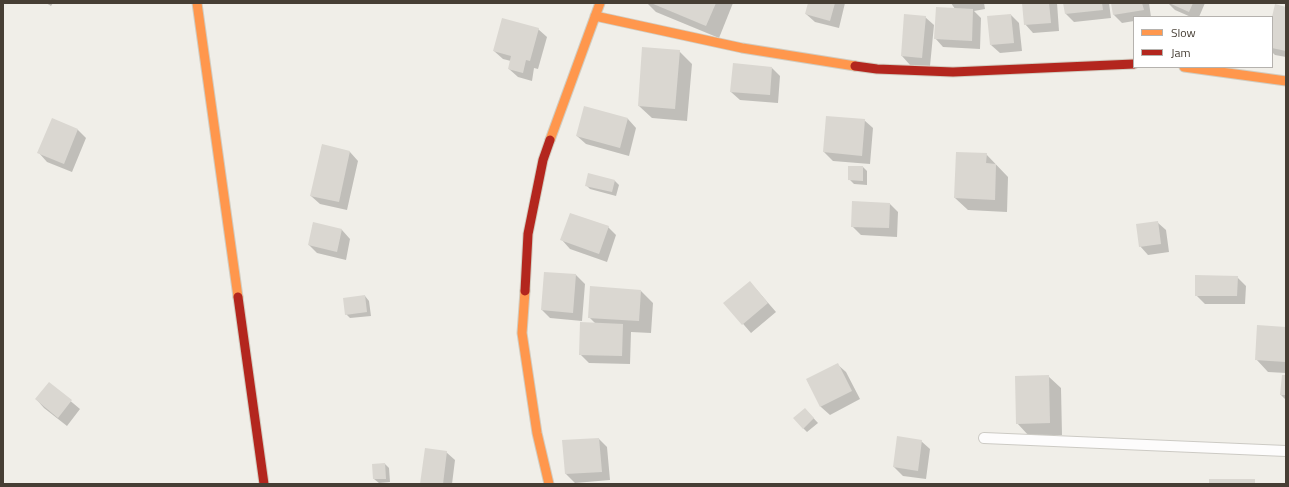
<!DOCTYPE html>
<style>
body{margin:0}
#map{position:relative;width:1289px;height:487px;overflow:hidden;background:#f0eee8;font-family:"Titillium Web",sans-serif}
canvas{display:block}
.frame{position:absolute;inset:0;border:4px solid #463e34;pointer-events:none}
.legend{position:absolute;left:1133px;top:16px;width:140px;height:52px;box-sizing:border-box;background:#fff;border:1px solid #b5b2ae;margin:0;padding:5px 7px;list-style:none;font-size:12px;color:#463e34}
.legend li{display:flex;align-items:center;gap:8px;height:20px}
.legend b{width:20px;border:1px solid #b5b2ae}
</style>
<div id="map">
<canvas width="1289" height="487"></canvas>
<div class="frame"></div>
<ul class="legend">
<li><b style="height:5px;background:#ff974d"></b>Slow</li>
<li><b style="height:5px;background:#b3261e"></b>Jam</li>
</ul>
</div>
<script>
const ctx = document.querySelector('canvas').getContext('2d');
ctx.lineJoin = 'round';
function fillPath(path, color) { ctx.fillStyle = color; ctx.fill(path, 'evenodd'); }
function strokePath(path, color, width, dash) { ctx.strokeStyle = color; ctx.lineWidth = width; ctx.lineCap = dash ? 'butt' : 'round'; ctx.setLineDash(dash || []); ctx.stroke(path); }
fillPath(new Path2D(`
 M46 3H53L51 6Z
 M647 3H733L719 38 656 12Z
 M809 3H845L839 28 815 22 806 14Z
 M951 3H984L985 9 974 11 981 18 980 49 943 47 935 38 955 9Z
 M1023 3H1057L1059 31 1033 33 1025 24Z
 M1064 3H1109L1111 18 1074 22 1066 14Z
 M1112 3H1149L1151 17H1134V21L1122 23 1114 15Z
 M1168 3H1205L1199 17H1191L1175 10Z
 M1286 8V57L1275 55 1272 52V22Z
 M905 15 925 17 934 25 930 66 910 65 902 56Z
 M1011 15 1019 23 1022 51 1000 53 991 45Z
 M538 29 547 37 538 69 534 68 532 81 518 77 509 69 511 61 503 59 494 51Z
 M679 51 692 64 687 121 652 118 639 106Z
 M772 68 780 76 778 103 740 100 731 92Z
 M585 107 628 119 636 128 629 156 586 144 577 136Z
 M53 119 78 130 86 138 72 172 47 162 39 153Z
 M864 120 873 128 870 164 833 161 824 152Z
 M322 146 350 152 358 161 347 210 320 204 311 196Z
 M986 154 1008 177 1007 212 968 210 955 198Z
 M849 167H863L867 171V185L854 184 850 180Z
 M615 181 619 185 616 196 590 189 586 185Z
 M890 204 898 212 897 237 861 235 852 226Z
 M1157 222 1166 230 1169 252 1148 255 1140 246Z
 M313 224 342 230 350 239 346 260 317 253 309 245Z
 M608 227 616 235 607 262 570 249 562 240Z
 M545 273 576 275 585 284 582 321 550 318 542 310Z
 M1237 277 1246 286 1245 304H1205L1196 295Z
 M750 282 776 312 751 333 725 303Z
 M641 291 653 303 651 333 631 332 630 364 589 363 580 354 596 324 589 317Z
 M365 296 369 301 371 316 350 318 346 314Z
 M1286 328V373L1268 372 1256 359Z
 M837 364 846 372 860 399 830 415 821 407 807 380Z
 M1048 376 1061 388 1062 435 1029 436 1017 423Z
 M1286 376V400L1281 395Z
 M49 383 80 409 67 426 44 408 36 399Z
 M805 409 818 423 807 432 803 428Z
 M599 439 607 447 610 480 575 483 566 474 563 441Z
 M921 441 930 449 926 479 903 476 894 467Z
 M446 452 455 460 452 484H422Z
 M385 464 389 468 390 482 379 483 374 479Z`), '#0003');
fillPath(new Path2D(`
 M651 3H716L706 26Z
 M808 3H835L830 21 805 14Z
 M1022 3H1049L1051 23 1024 25Z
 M1063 3H1102L1103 10 1065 14Z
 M1111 3H1142L1144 10 1113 15Z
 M1169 3H1193L1189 12Z
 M1275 4 1286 7V51L1272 48V17Z
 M936 7 973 9 972 41 934 39Z
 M904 14 926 16 922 58 901 56Z
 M1011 14 1014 43 990 45 987 16Z
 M502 18 539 28 530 61 526 60 523 73 508 69 511 56 493 51Z
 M642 47 680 50 675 109 638 106Z
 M733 63 772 67 770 95 730 92Z
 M584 106 628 118 620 148 576 136Z
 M826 116 865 119 862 156 823 152Z
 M52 118 78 129 64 164 37 153Z
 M322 144 350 151 339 202 310 196Z
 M956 152 987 153 986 163 996 164 995 200 954 198Z
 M848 166H863V181L848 180Z
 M588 173 615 180 612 192 585 186Z
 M852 201 890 203 889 228 851 227Z
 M570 213 609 226 599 254 560 240Z
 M1158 221 1161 244 1139 247 1136 224Z
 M313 222 342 229 337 252 308 245Z
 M544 272 576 274 573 313 541 310Z
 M1195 275 1238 276 1237 296H1195Z
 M750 281 768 303 742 325 723 303Z
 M590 286 641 290 639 321 588 318Z
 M365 295 367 312 345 315 343 298Z
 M580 322 623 324 622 356 579 355Z
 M1257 325 1286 327V362L1255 360Z
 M838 363 852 391 820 407 806 379Z
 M1049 375 1050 423 1016 424 1015 376Z
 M1282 375H1286V395H1280Z
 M49 382 72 400 58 418 35 399Z
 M805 408 814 418 803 429 793 418Z
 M897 436 922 440 918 471 893 467Z
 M599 438 602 472 565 474 562 440Z
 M425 448 447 451 443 484H420Z
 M385 463 386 479H373L372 464Z
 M1209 479H1255V484H1209Z`), '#dad7d1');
const lane = new Path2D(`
 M984 438 1286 451`);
const slow = new Path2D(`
 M197 3 238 297
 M595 16 742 48 855 66
 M1184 67 1286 81
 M550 140 600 3
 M525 291 522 333 537 433 549 484`);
const jam = new Path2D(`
 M855 66 877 69 953 72 1134 64
 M525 291 528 234 543 160 550 140
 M238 297 264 484`);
strokePath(lane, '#cccac4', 12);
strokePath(slow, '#d1ccc0', 11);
strokePath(jam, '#d1ccc0', 11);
strokePath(lane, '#fdfcfc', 10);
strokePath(slow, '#ff974d', 9);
strokePath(jam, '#b3261e', 9);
</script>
